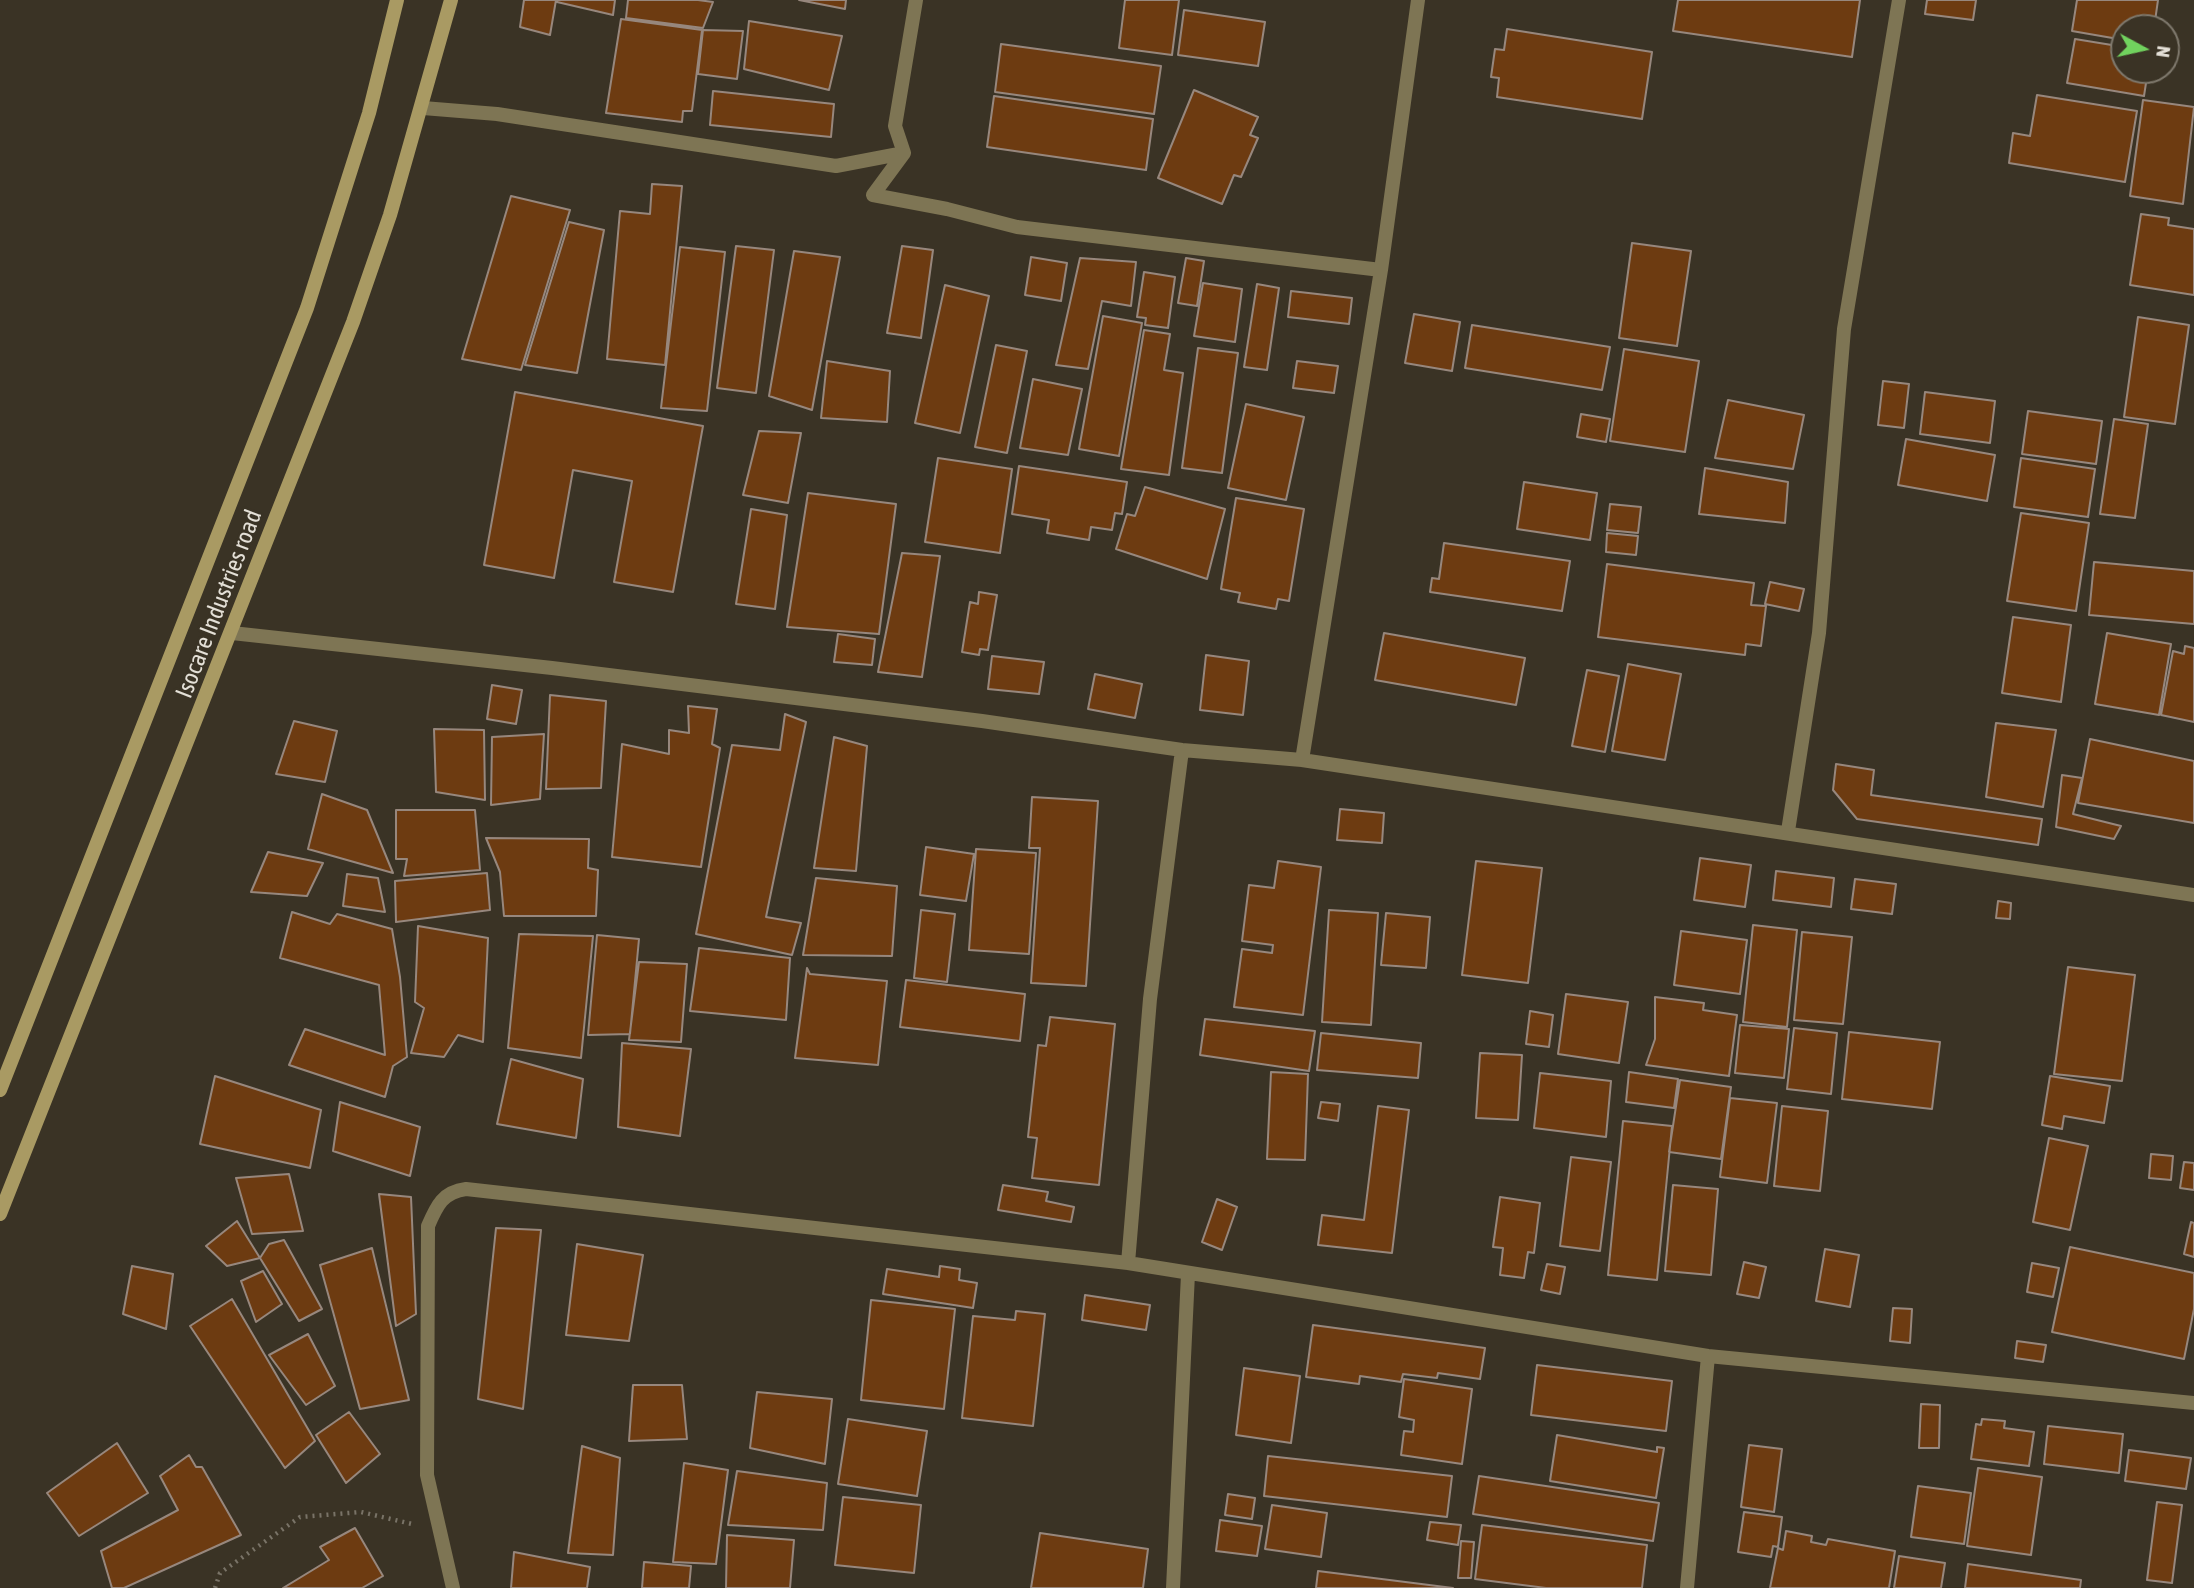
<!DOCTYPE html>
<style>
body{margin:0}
#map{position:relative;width:2194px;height:1588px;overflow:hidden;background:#3a3325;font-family:"Asap Condensed",sans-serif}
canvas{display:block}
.north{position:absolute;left:2110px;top:14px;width:70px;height:70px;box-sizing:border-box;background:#3a3325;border:2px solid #7e786c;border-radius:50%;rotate:98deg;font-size:19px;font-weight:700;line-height:28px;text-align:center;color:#e4e0d7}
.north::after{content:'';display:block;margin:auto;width:24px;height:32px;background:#71d25e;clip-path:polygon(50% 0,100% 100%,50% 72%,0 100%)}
</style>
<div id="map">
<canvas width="2194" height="1588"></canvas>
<div class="north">N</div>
</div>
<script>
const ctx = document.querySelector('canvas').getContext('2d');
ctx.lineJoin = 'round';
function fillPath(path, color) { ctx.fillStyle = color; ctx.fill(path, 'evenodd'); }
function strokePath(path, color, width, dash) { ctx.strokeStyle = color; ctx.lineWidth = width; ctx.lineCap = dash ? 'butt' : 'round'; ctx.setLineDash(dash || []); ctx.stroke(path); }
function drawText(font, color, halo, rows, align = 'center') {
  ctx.font = font + ' "Asap Condensed",sans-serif'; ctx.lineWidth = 5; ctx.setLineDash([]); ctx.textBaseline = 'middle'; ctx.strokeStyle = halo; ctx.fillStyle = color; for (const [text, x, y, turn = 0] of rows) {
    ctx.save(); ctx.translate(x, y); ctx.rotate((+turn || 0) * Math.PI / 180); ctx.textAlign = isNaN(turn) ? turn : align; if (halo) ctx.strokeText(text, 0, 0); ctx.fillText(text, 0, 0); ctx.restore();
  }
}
const building = new Path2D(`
 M524 0H556L550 35 520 27Z
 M557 0H615L613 15 557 2Z
 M628 0H698L713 2 703 28 626 18Z
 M799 0H846L845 9Z
 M1125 0H1179L1172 55 1119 48Z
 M1678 0H1860L1852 57 1673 31Z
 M1927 0H1976L1973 20 1925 14Z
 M2077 0H2158L2154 28H2124V40L2072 31Z
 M1184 10 1265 22 1258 66 1178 55Z
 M621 19 702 30 692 111H683L682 122 606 113Z
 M749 21 842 36 829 90 744 69Z
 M1507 29 1652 52 1642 119 1497 97 1499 78 1491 77 1495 49 1504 50Z
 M703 30 743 31 737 79 698 74Z
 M2075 39 2124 47V70H2148L2144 96 2067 83Z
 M1001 44 1161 66 1154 114 995 92Z
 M1194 90 1258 117 1250 135 1258 138 1241 177 1234 175 1222 204 1158 178Z
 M713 91 834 104 831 137 710 125Z
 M2037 95 2137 111 2125 182 2009 163 2013 133 2030 136Z
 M994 96 1153 119 1146 170 987 147Z
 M2143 100 2194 107 2183 204 2130 196Z
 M652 184 682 186 665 365 607 359 620 211 650 214Z
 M511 196 570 210 521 370 462 359Z
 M2141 214 2169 218 2168 225 2194 229V295L2130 285Z
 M569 222 604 230 577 373 525 365Z
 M1632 243 1691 251 1677 346 1619 338Z
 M736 246 774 250 756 393 717 388Z
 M902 246 933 250 921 338 887 333Z
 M680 247 725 252 707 411 661 408Z
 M794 251 840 257 812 410 769 396Z
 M1031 257 1067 263 1061 301 1025 295Z
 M1080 258 1136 262 1131 306 1102 301 1088 369 1056 365Z
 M1186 258 1204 261 1197 306 1178 303Z
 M1144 272 1175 277 1168 328 1145 325 1146 318 1137 317Z
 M1203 283 1242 289 1235 342 1194 336Z
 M1257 284 1279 288 1267 370 1244 367Z
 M945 285 989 296 960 433 915 423Z
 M1291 291 1352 298 1349 324 1288 317Z
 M1414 314 1460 322 1452 371 1405 363Z
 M1103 316 1142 323 1119 456 1079 449Z
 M2138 317 2189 325 2175 424 2124 417Z
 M1472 325 1610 347 1602 390 1465 368Z
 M1144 330 1170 334 1164 370 1183 373 1169 475 1121 469Z
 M996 345 1027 351 1007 453 975 447Z
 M1198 348 1238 353 1222 473 1182 468Z
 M1624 349 1699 361 1685 452 1610 441Z
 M827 361 890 371 887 422 821 418Z
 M1297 361 1338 366 1334 393 1293 388Z
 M1033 379 1082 389 1068 455 1020 448Z
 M1883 381 1909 384 1904 428 1878 425Z
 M515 392 703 426 673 592 614 582 632 481 573 470 554 578 484 565Z
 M1925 392 1995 401 1990 443 1920 434Z
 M1728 400 1804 415 1793 469 1715 458Z
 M1246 404 1304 417 1286 500 1228 488Z
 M2028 411 2102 421 2096 464 2022 454Z
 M1581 414 1610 419 1606 442 1577 437Z
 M2114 419 2148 424 2135 518 2100 514Z
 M759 431 801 433 788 503 743 495Z
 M1906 439 1995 455 1987 501 1898 485Z
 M938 458 1012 469 1000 553 925 542Z
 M2021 458 2095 469 2088 517 2014 507Z
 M1019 466 1127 482 1122 514 1115 513 1112 530 1091 527 1089 540 1047 533 1049 520 1012 514Z
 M1705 468 1788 482 1785 523 1699 514Z
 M1524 482 1597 493 1590 540 1517 529Z
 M1145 487 1225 509 1207 579 1116 549 1127 514 1135 516Z
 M808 493 896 504 879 634 787 627Z
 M1236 498 1304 509 1289 601 1278 599 1276 609 1238 602 1240 593 1221 589Z
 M1610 504 1641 507 1638 533 1607 530Z
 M751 509 787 515 775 609 736 604Z
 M2021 513 2089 523 2076 611 2007 601Z
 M1607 533 1638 536 1636 555 1606 552Z
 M1444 543 1570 561 1562 611 1430 592 1432 578 1439 579Z
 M902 553 940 556 922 677 878 672Z
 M2094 562 2194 571V624L2089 615Z
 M1607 564 1754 583 1751 605 1766 606 1761 646 1746 644 1745 655 1598 637Z
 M1770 582 1804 589 1799 611 1765 604Z
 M979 592 997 595 988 650 980 649 979 655 962 652 970 602 978 604Z
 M2013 617 2071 625 2061 702 2002 693Z
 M1384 633 1525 658 1516 705 1375 680Z
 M2107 633 2171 644 2159 715 2095 704Z
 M838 634 875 639 872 665 834 662Z
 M2185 646 2194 648V722L2161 715 2173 651 2184 654Z
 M1206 655 1249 661 1243 715 1200 710Z
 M992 656 1044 662 1039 694 988 689Z
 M1628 664 1681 674 1665 760 1612 751Z
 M1587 670 1619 676 1605 752 1572 746Z
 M1095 674 1142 684 1135 718 1088 709Z
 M492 685 522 690 516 724 487 719Z
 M550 695 606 701 601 788 546 789Z
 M688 706 717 709 712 744 720 748 701 867 612 857 622 744 669 754V730L689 733Z
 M785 714 806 722 766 917 801 923 792 955 696 934 732 745 780 750Z
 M294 721 337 731 325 782 276 774Z
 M1996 723 2056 730 2043 807 1986 797Z
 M434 729 484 730 485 800 436 792Z
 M544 734 540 799 491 805 492 737Z
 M834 737 867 746 856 871 814 868Z
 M2090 739 2194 761V823L2078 803Z
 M1836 764 1874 770 1871 795 2042 819 2038 845 1857 819 1833 790Z
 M2062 775 2082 778 2073 814 2121 826 2114 839 2056 827Z
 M322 794 367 810 393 873 308 849Z
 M1032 797 1098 801 1086 986 1031 983 1040 848H1029Z
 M1340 809 1384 813 1382 843 1337 840Z
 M396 810H475L480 870 404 876 407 859H396Z
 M486 838 589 839 588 868 598 870 596 916H504L500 872Z
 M926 847 974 854 966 901 920 895Z
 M976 849 1036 853 1029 954 969 950Z
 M268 852 323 863 307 896 251 892Z
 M1700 858 1751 865 1745 907 1694 900Z
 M1278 861 1321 867 1303 1015 1234 1007 1242 949 1272 953 1273 945 1242 941 1249 885 1274 888Z
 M1476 861 1542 868 1528 983 1462 975Z
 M1776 871 1834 878 1831 907 1773 900Z
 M487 873 490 910 396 922 395 881Z
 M347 874 378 878 385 912 343 906Z
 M816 878 897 886 892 956 803 955Z
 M1855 879 1896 884 1892 914 1851 909Z
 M1998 901 2011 903 2010 919 1996 918Z
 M921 910 955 914 947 982 914 978Z
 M1329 910 1378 913 1371 1025 1322 1022Z
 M292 912 330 924 337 914 392 929 400 977 407 1057 393 1066 385 1097 289 1065 305 1029 385 1055 379 985 280 958Z
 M1386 913 1430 917 1426 968 1381 965Z
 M1753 925 1797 930 1787 1027 1743 1022Z
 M418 926 488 938 483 1042 458 1035 444 1057 411 1053 424 1008 415 1002Z
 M1681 931 1747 940 1740 994 1674 985Z
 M1802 932 1852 937 1843 1024 1794 1020Z
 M519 934 593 936 581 1058 508 1048Z
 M597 935 639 939 630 1034 588 1035Z
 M699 948 790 958 786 1020 690 1011Z
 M639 962 687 964 681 1042 629 1040Z
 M2068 967 2135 975 2122 1081 2054 1074Z
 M807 968 810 974 887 981 878 1065 795 1058Z
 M906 980 1025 994 1020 1041 900 1027Z
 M1566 994 1628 1002 1619 1063 1558 1054Z
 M1655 997 1704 1003 1703 1010 1737 1015 1729 1076 1646 1065 1655 1039Z
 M1530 1011 1553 1015 1549 1047 1526 1044Z
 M1050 1017 1115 1024 1099 1185 1032 1178 1037 1138 1028 1137 1038 1045 1046 1046Z
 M1205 1019 1315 1031 1309 1071 1200 1055Z
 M1740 1025 1789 1029 1784 1078 1735 1073Z
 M1794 1028 1837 1033 1831 1094 1787 1089Z
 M1849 1032 1940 1042 1932 1109 1842 1099Z
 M1321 1033 1421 1043 1418 1078 1317 1070Z
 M622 1043 691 1049 680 1136 618 1127Z
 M1480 1053 1522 1055 1518 1120 1476 1118Z
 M511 1059 583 1079 576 1138 497 1124Z
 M1271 1072 1308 1074 1305 1160 1267 1159Z
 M1629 1072 1678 1079 1674 1108 1626 1102Z
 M1540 1073 1611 1081 1606 1137 1534 1128Z
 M215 1076 321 1110 310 1168 200 1144Z
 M2050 1076 2110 1086 2104 1123 2064 1116 2062 1129 2042 1125Z
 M1680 1080 1731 1087 1721 1159 1669 1152Z
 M1730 1098 1777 1103 1767 1183 1720 1177Z
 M340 1102 420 1127 410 1176 333 1151Z
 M1321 1102 1340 1104 1338 1121 1318 1118Z
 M1378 1106 1409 1110 1392 1253 1318 1245 1322 1215 1364 1220Z
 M1782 1106 1828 1111 1820 1191 1774 1186Z
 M1623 1121 1672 1126 1657 1280 1608 1275Z
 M2049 1138 2088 1146 2070 1230 2033 1222Z
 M2151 1154 2173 1156 2171 1180 2149 1178Z
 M1571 1157 1611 1162 1600 1251 1560 1246Z
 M2184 1162 2194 1163V1190L2180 1188Z
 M289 1174 303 1231 252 1234 236 1178Z
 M1003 1185 1048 1192 1046 1201 1074 1207 1071 1222 998 1210Z
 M1673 1185 1718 1189 1711 1275 1665 1271Z
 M379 1194 411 1197 416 1314 396 1326Z
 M1500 1197 1540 1203 1534 1253 1528 1252 1524 1278 1500 1275 1503 1248 1493 1247Z
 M1217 1199 1237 1207 1222 1250 1202 1242Z
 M237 1221 260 1258 227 1266 206 1246Z
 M2191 1222 2194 1223V1257L2184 1254Z
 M496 1228 541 1230 523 1409 478 1399Z
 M284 1240 322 1309 299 1321 260 1258 269 1244Z
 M577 1244 643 1255 629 1341 566 1335Z
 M2070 1247 2194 1273V1309L2184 1359 2052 1332Z
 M372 1248 409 1400 360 1409 320 1265Z
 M1825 1249 1859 1255 1850 1307 1816 1301Z
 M1744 1262 1766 1267 1759 1298 1737 1294Z
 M2032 1263 2059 1268 2053 1297 2027 1292Z
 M1547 1264 1565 1267 1560 1294 1541 1290Z
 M132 1266 173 1274 166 1329 123 1314Z
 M940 1266 960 1269 959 1280 977 1283 973 1308 883 1294 887 1269 939 1277Z
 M263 1271 282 1304 256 1322 241 1281Z
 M1085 1295 1150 1305 1146 1330 1082 1320Z
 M232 1299 315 1441 285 1468 190 1326Z
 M871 1300 955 1309 944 1409 861 1400Z
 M1893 1308 1912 1309 1910 1343 1890 1341Z
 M1016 1311 1045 1314 1033 1426 962 1418 973 1316 1015 1320Z
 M1313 1325 1485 1348 1480 1379 1438 1373 1437 1378 1403 1374 1401 1382 1360 1376 1359 1384 1306 1377Z
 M308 1334 335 1386 306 1405 269 1355Z
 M2017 1341 2046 1345 2043 1362 2015 1358Z
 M1537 1365 1672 1381 1666 1431 1531 1415Z
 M1244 1368 1300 1376 1291 1443 1236 1435Z
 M1404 1379 1472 1389 1462 1464 1401 1455 1404 1431 1413 1432 1414 1420 1399 1417Z
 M633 1385H682L687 1439 629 1441Z
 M757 1392 832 1399 825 1464 750 1448Z
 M1921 1404 1940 1405 1939 1448H1919Z
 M349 1412 380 1454 346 1483 316 1435Z
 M848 1419 927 1431 917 1496 838 1484Z
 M1982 1419 2005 1421 2004 1428 2034 1432 2029 1466 1971 1459 1976 1424 1981 1425Z
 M2048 1426 2123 1434 2119 1473 2044 1464Z
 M1557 1435 1657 1452V1447L1664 1448 1656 1498 1550 1481Z
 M117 1443 148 1493 79 1536 47 1493Z
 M1749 1445 1782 1449 1774 1512 1741 1507Z
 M582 1446 620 1458 613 1555 568 1553Z
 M2129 1450 2191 1458 2186 1489 2125 1481Z
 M189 1455 196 1467H202L241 1535 124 1588H112L101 1551 178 1510 160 1476Z
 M1268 1456 1452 1476 1447 1517 1264 1496Z
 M684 1463 728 1470 716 1564 673 1562Z
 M1978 1468 2042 1477 2031 1555 1967 1546Z
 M737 1471 827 1483 823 1530 728 1525Z
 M1479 1476 1659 1503 1653 1541 1473 1514Z
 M1918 1486 1971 1493 1964 1544 1911 1537Z
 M1228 1494 1255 1498 1252 1519 1225 1515Z
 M843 1497 921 1505 914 1573 835 1565Z
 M2157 1502 2182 1505 2172 1583 2147 1580Z
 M1272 1505 1327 1513 1321 1557 1265 1549Z
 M1744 1512 1782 1517 1778 1547 1773 1546 1771 1557 1738 1552Z
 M1220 1520 1262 1526 1257 1556 1216 1551Z
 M1430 1522 1461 1525 1458 1545 1427 1540Z
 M1482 1525 1647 1545 1642 1588H1546L1475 1579Z
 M355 1528 383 1576 362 1588H283L329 1560 320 1547Z
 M1786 1531 1812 1536 1811 1542 1826 1545 1828 1539 1895 1551 1889 1588H1770L1778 1548 1783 1550Z
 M1040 1533 1148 1549 1143 1588H1031Z
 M727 1535 794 1540 790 1588H726Z
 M1461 1541 1474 1542 1471 1578H1458Z
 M514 1552 590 1567 587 1588H511Z
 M1899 1556 1945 1563 1941 1588H1894Z
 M644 1562 691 1566 689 1588H642Z
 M1968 1564 2081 1580 2080 1588H1965Z
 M1318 1571 1453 1588H1316Z`);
fillPath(building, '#6d3b11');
strokePath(building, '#97877d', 2);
strokePath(new Path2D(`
 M215 1588 220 1573 300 1517 361 1512 412 1524`), '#797367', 4.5, [2, 5]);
strokePath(new Path2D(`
 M916 0 895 126 904 153 873 195 947 209 1017 227 1381 270
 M423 108 497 114 836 166 904 153
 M232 633 552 668 982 721 1182 750 1302 760 2194 895
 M1302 760 1381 270 1418 0
 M1788 831 1819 633 1844 329 1899 0
 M1128 1263 1150 999 1182 750
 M453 1588 427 1475 428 1226C437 1205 443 1192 466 1189L1128 1263 1708 1356 2194 1403
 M1173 1588 1188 1274
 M1687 1588 1708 1356`), '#7e7554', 14);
strokePath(new Path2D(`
 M0 1090 307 308 369 113 397 0
 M0 1214 353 322 390 215 451 0`), '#a99a63', 14);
drawText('24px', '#e4e0d7', '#3a3325', [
 ["Isocare Industries road",219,604,-69]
]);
</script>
